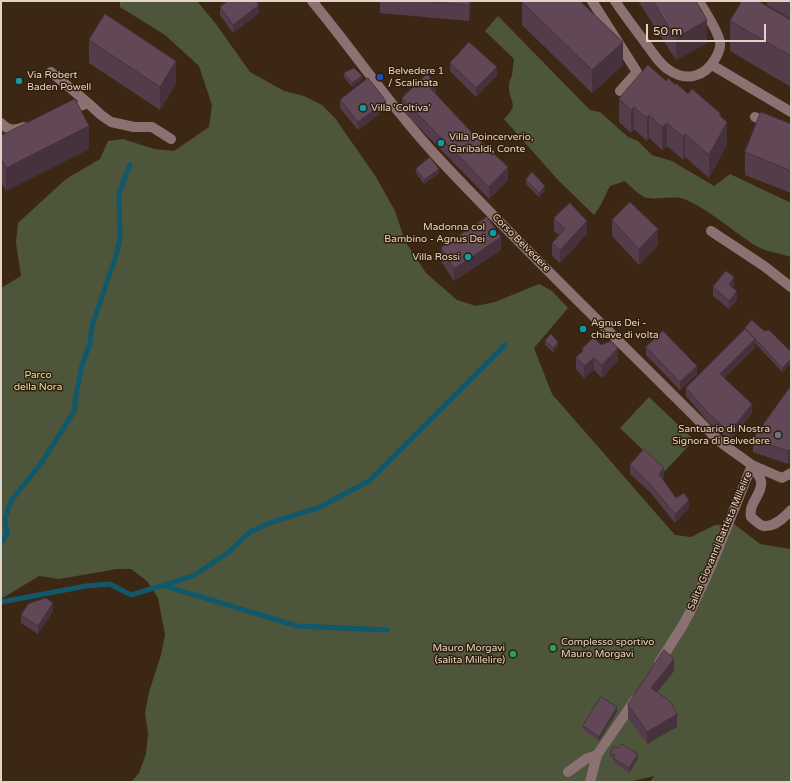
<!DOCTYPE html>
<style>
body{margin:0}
#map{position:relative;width:792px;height:783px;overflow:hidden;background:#3c2714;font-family:"Varela Round",sans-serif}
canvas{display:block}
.frame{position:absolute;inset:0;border:2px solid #e1d3c8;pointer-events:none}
.scale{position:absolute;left:646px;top:24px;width:120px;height:18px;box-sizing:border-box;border:2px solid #e1d3c8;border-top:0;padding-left:5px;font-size:12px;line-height:14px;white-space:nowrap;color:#e1d3c8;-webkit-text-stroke:3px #311d0a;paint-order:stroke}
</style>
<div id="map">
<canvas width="792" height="783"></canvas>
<div class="frame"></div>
<div class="scale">50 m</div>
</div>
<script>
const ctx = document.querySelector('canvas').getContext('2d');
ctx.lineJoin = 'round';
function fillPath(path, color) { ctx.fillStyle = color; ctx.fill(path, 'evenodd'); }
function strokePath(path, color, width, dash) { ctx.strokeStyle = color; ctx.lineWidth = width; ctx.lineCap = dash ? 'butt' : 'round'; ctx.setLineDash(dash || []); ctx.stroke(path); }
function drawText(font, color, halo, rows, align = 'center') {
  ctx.font = font + ' "Varela Round",sans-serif'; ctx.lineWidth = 3; ctx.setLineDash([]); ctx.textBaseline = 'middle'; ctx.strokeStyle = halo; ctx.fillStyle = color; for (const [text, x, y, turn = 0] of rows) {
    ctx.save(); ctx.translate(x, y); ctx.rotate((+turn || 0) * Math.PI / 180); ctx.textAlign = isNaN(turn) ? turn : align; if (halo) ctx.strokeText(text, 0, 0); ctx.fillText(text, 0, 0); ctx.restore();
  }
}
fillPath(new Path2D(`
 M120 1H197L216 24 250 72 284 91 304 96 322 105 335 118 376 177 395 211 405 241 426 273 457 300 476 306 495 302 539 284 552 291 568 308 534 348 552 394 675 535 691 537 715 525 734 524 760 544 791 549V782H650L654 776 629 782H131L139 773 146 754 148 733 145 713 149 692 161 655 165 635 158 598 147 581 131 569H117L59 579 39 576 1 599V288L21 276 16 243 18 223 66 179 100 159 108 141 123 139 154 149 174 151 209 127 212 105 199 66 165 35 120 7Z
 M498 16 590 110 600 112 628 137 638 141 652 155 672 161 714 186 730 174 791 203V257C779 253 767 252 756 246 734 232 707 208 684 199 672 195 654 201 644 197 637 193 631 187 625 181L610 186C604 197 602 205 594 215L558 180 504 119C521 103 508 102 509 85 509 81 511 79 512 75 513 70 513 65 514 59L485 31Z
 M649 397 694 440 665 471 620 428Z`), '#4d563a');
strokePath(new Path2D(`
 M1 543 7 534 5 519 11 501 42 462 75 410V400L82 365 90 344 92 326 116 256 120 239 119 193 130 165
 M162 585 297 626 387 630
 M1 602 86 586 110 584 131 595 193 576 229 552 250 532 272 522 318 508 369 481 505 345`), '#11586a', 5);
strokePath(new Path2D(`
 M312 1C356 54 394 111 441 161 531 257 627 348 720 442L752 465 782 478 791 473
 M592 1 637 72 620 91
 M615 1C625 16 636 30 647 45 654 54 660 65 669 70 686 82 705 77 715 59 718 54 721 48 720 42 717 28 706 14 699 1
 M712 65 791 112
 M51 72 88 103
 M67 111 88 103 101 115 111 122 134 127H152L171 139
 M755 117 791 133
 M1 123C9 131 14 131 24 127
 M711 231 764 266 791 287
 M752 465C754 469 760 476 761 481 763 494 748 503 751 517 755 520 759 525 764 526 774 527 785 517 791 510
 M659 663 683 625 690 612 712 564 752 465
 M568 772 586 759 597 755
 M590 782 597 755 635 700`), '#8b7171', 10);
fillPath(new Path2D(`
 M380 1H471L469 21 380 13Z
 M638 1H696L707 43 676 60Z
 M767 1H791V19L767 5Z
 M522 2 623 65 592 93 522 25Z
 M220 7 259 13 233 33 220 15Z
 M791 20V87L730 51V21Z
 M89 40 176 84 160 110 89 63Z
 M450 63 497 75 476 97 450 71Z
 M344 73 362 80 352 87 344 77Z
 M666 81 675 85 721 117 727 145 709 178 685 157 683 160 667 146 662 150 649 138 647 141 634 129 631 133 619 122V99Z
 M436 94 508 180 489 199 402 110V98Z
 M340 100 386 109 358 130 340 108Z
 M791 124V193L745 175V152Z
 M1 136 89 149 6 191 1 181Z
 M416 169 439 173 424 184 416 173Z
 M526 180 545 190 539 197 526 184Z
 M554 218 587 234 560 263 552 256V243L559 235 554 231Z
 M612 220 658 245 639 265 612 236Z
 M441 248 501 250 454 281 441 261Z
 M734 286 732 288 737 300 729 309 713 296V287Z
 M745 328 764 331 791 352V363L782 372 755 343V348L724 378 752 413 730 440 708 422 686 396V388L745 329Z
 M545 341 558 346 553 352 545 345Z
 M601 345 618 361 602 378 594 370 584 378 576 369V357L582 352V349Z
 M646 347 697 374 680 390 646 355Z
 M791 386V460L788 464 753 452V439Z
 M630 465 664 477 662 479 676 498 689 508 675 523 650 492 630 474Z
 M53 611 38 634 21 623V615Z
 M674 671 657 692 677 727 647 744 628 718V705Z
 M617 712 599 741 583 730V726Z
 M610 753 638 758 629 773 613 762V758L610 757Z`), '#543d4b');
fillPath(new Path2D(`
 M470 1H471L469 21V5Z
 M259 5V13L233 33V25Z
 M707 20V43L676 60V38Z
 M623 42V65L592 93V70Z
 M176 61V84L160 110V87Z
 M497 67V75L476 97V88Z
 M362 76V80L352 87V83Z
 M436 83V96L430 88Z
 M386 101V109L358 130V122Z
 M634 107V129L631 133V110Z
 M721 114V134L727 122V145L709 178V155L719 115Z
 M649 115V138L647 141V118Z
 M667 123V146L662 150V127Z
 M89 126V149L6 191V168Z
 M685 134V157L683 160V137Z
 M508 167V180L489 199V187Z
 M439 169V173L424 184V180Z
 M545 186V190L539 197V193Z
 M587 221V234L560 263V250Z
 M658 229V245L639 265V249Z
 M501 237V250L454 281V269Z
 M734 277V286L729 293V285Z
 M737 291V300L729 309V301Z
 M755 339V348L720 382V374Z
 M558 342V346L553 352V348Z
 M618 348V361L602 378V365Z
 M594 358V370L584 378V366Z
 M791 359V363L782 372V368Z
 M697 366V374L680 390V382Z
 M752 404V413L730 440V432Z
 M791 448V460L788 464V451Z
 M664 468V477L659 483V474Z
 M689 500V508L675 523V514Z
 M53 603V611L38 634V626Z
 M674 659V671L651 700V688Z
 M617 707V712L599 741V737Z
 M677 714V727L647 744V732Z
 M638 754V758L629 773V768Z`), '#45323d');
const building = new Path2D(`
 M228 1H256L259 5 233 25 220 7Z
 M424 1H470L469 5Z
 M524 1H580L623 42 592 70 522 2Z
 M653 1H696L707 20 676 38Z
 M742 1H758L791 20V56L730 21Z
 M105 14 176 61 160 87 89 40Z
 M469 42 497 67 476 88 450 63Z
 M648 65 666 81 668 78 675 85 676 83 688 94 692 89 721 114 719 115 727 122 709 155 685 134 683 137 667 123 662 127 649 115 647 118 634 107 631 110 619 99Z
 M354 68 362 76 352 83 344 73Z
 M427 74 436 83 430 88 475 136 508 167 489 187 402 98Z
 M368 78 386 101 358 122 340 100Z
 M75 99 89 126 6 168 1 159V136Z
 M761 112 791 124V171L745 152Z
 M430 157 439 169 424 180 416 169Z
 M532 172 545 186 539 193 526 180Z
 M630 202 658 229 639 249 612 220Z
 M570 203 587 221 560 250 552 243 565 229 554 218Z
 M487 217 501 237 454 269 441 248Z
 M726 271 734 277 729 285 737 291 729 301 713 287Z
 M752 320 764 331 769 330 791 352V359L782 368 745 328Z
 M745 329 755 339 720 374 752 404 730 432 708 413 686 388Z
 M663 331 697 366 680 382 646 347Z
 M551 334 558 342 553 348 545 341Z
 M594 337 601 345 611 341 618 348 602 365 594 358 584 366 576 357 583 351 582 349Z
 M791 386V448L788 451 753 439Z
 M644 449 664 468 659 474 676 498 684 493 689 500 675 514 650 484 630 465Z
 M46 598 53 603 38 626 21 615 28 604Z
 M664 650 674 659 651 688 670 701 677 714 647 732 628 705Z
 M601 697 617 707 599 737 583 726Z
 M622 744 638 754 629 768 613 758 615 755 610 753 614 746 618 748Z`);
fillPath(building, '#624757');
strokePath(building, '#45323d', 1);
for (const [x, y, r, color] of [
 [380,77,4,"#1a4fb4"],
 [19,81,4,"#0f9aa8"],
 [363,108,4,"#0f9aa8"],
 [441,143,4,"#0f9aa8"],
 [493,233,4,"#0f9aa8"],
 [468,257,4,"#0f9aa8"],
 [583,329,4,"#0f9aa8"],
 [778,435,4,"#6b7280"],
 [553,648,4,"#2e9e5b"],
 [513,654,4,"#2e9e5b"]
]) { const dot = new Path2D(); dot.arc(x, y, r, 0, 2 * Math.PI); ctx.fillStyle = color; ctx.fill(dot); strokePath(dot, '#311d0a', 1.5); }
drawText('10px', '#e1d3c8', '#311d0a', [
 ["Belvedere 1",388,71],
 ["/ Scalinata",388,83],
 ["Via Robert",27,75],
 ["Baden Powell",27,87],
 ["Villa 'Coltiva'",371,108],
 ["Villa Poincerverio,",449,137],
 ["Garibaldi, Conte",449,149],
 ["Madonna col",485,227,"right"],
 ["Bambino - Agnus Dei",485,239,"right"],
 ["Villa Rossi",460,257,"right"],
 ["Agnus Dei -",591,323],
 ["chiave di volta",591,335],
 ["Santuario di Nostra",770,429,"right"],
 ["Signora di Belvedere",770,441,"right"],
 ["Complesso sportivo",561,642],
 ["Mauro Morgavi",561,654],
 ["Mauro Morgavi",505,648,"right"],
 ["(salita Millelire)",505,660,"right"]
], 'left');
drawText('10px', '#e1d3c8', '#311d0a', [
 ["Corso Belvedere",521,243,45],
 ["Salita Giovanni Battista Millelire",720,541,-67]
]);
drawText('10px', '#d1e89c', '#311d0a', [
 ["Parco",38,375],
 ["della Nora",38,387]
]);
</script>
